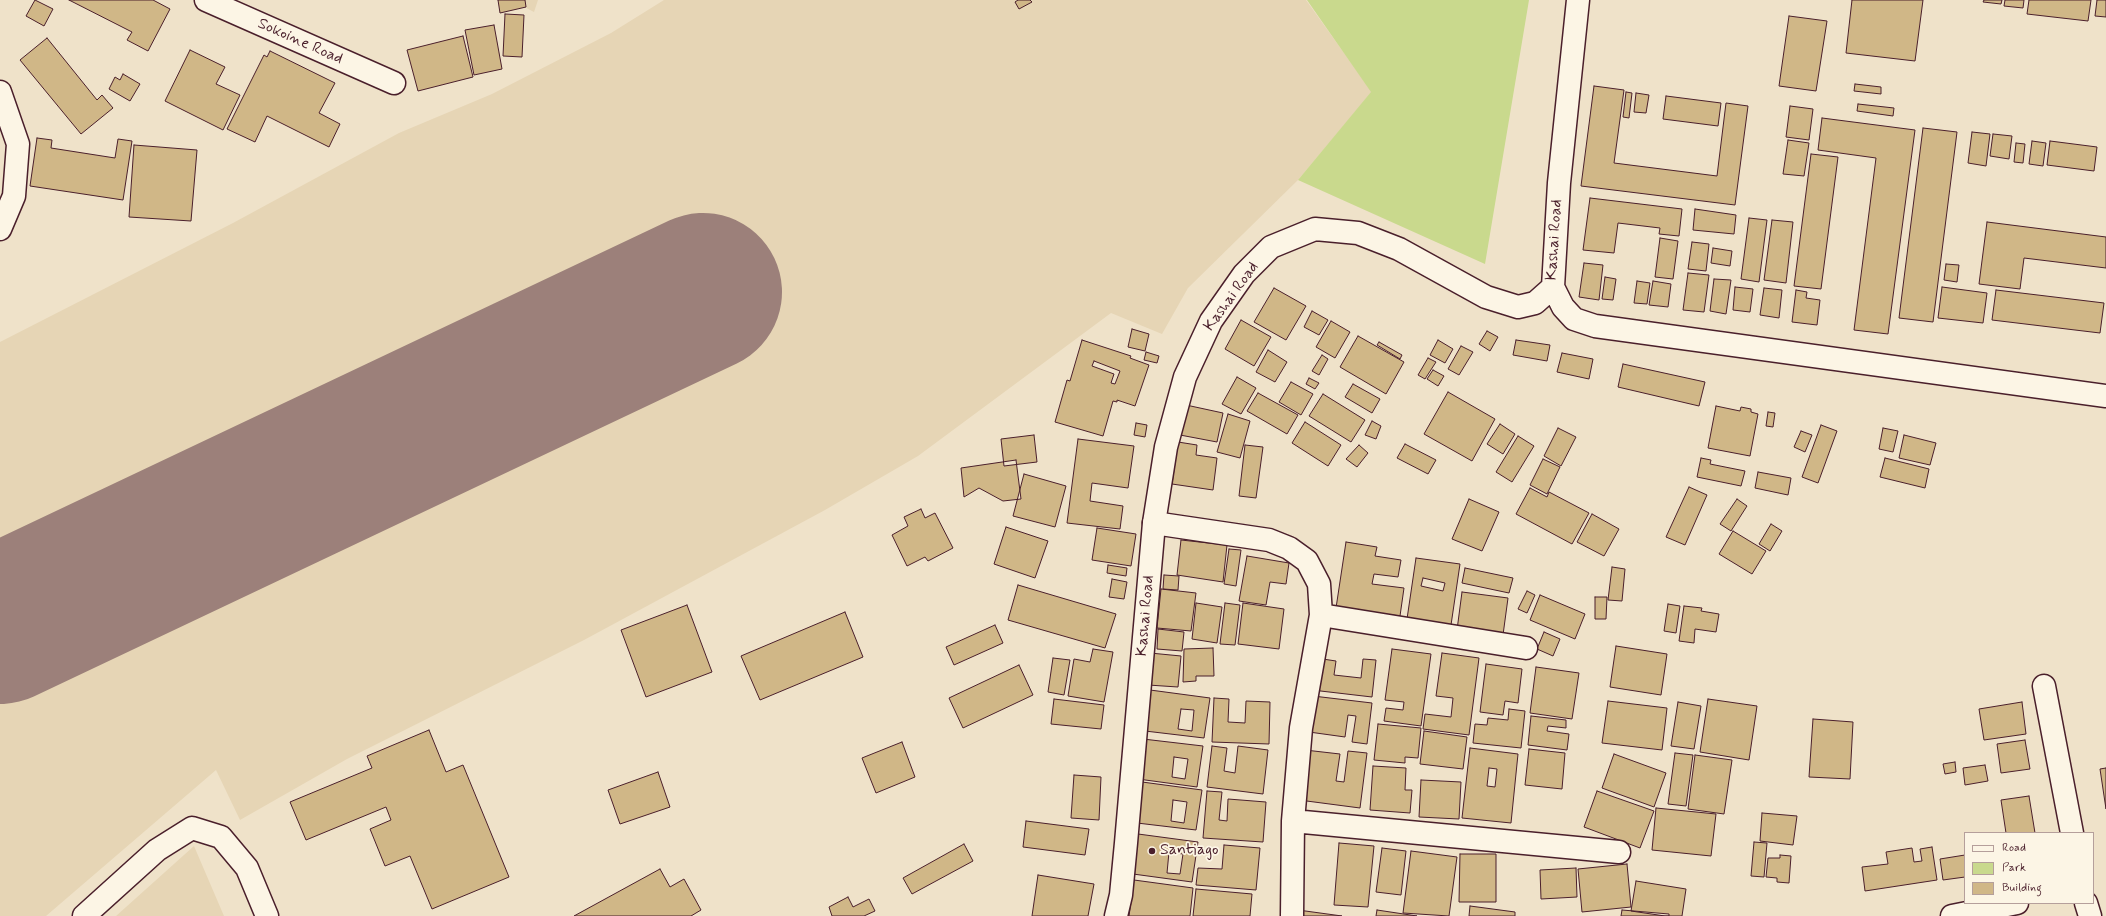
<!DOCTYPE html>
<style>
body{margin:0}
#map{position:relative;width:2106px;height:916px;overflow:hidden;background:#efe2c9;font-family:Mynerve,sans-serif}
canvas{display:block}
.legend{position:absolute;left:1964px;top:832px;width:130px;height:72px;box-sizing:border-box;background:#fcf5e5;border:1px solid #b59f9b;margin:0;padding:5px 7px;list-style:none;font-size:12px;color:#4a1f2b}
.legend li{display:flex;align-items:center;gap:8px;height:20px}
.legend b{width:20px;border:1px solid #b59f9b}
</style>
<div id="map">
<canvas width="2106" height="916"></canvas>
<ul class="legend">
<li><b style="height:5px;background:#fcf5e5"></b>Road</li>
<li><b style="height:11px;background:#c9d98d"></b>Park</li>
<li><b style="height:11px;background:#d0b787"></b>Building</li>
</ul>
</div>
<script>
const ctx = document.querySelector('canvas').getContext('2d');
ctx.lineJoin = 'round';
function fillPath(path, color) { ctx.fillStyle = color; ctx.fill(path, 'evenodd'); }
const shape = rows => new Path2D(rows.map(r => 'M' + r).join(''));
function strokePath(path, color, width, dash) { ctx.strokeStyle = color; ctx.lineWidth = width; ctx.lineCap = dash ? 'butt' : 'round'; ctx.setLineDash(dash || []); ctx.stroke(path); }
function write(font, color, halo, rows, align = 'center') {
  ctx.font = font + ' Mynerve,sans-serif'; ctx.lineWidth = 3.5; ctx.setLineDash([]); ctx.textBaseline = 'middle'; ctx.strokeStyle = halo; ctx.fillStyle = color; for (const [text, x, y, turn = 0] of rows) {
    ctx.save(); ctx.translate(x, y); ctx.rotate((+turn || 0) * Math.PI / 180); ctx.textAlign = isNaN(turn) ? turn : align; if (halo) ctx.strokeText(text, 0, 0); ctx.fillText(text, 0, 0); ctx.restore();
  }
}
const built = shape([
 [511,0,538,0,534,12],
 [664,0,1306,0,1372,92,1298,180,1188,288,1162,334,1111,313,918,456,825,510,584,640,347,759,240,820,216,770,46,916,0,916,0,342,233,223,399,133,492,94,611,33],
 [194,846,224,916,116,916]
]);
const green = shape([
 [1307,0,1529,0,1485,264,1298,180,1371,92]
]);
const runway = shape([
 [0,625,703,292]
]);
const building = shape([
 [35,0,53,9,44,26,26,16,35,0],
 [69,0,153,0,170,9,148,51,127,40,132,32,69,0],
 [498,0,525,0,526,7,500,13,498,0],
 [1018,0,1030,0,1032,2,1019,9,1015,2,1018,0],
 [1852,0,1923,0,1915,61,1846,53,1852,0],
 [1984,0,2002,0,2001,4,1983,2,1984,0],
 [2005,0,2024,0,2023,8,2004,6,2005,0],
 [2029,0,2091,0,2088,21,2027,14,2029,0],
 [2097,0,2106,0,2106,17,2095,16,2097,0],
 [505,14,524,15,522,57,503,56,505,14],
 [1789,16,1827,21,1816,91,1779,86,1789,16],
 [494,25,502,69,474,75,465,30,494,25],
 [463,36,473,77,418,91,407,50,463,36],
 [47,38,97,100,102,95,113,108,81,134,20,60,47,38],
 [190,50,225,67,216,84,240,95,223,130,165,101,190,50],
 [270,51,335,83,319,113,340,124,329,147,267,116,255,142,227,129,264,55,267,57,270,51],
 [123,74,140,84,130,101,109,89,115,77,120,80,123,74],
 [1855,84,1881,87,1881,94,1854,91,1855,84],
 [1594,86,1624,90,1614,163,1717,176,1726,103,1748,106,1735,205,1581,186,1594,86],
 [1626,92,1632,93,1629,118,1623,117,1626,92],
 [1636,93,1649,95,1646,113,1634,112,1636,93],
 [1666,96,1721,103,1718,126,1663,119,1666,96],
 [1858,104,1894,108,1893,116,1857,111,1858,104],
 [1790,106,1813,109,1809,140,1786,137,1790,106],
 [1822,118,1915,130,1888,334,1854,330,1876,158,1818,150,1822,118],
 [1923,128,1957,132,1933,322,1899,318,1923,128],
 [1972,132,1990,134,1986,166,1968,163,1972,132],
 [1993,134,2012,136,2009,159,1990,156,1993,134],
 [37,138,52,140,51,148,115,158,118,139,132,141,123,200,30,186,37,138],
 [1788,140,1809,143,1804,176,1783,174,1788,140],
 [2032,141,2046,143,2043,166,2029,164,2032,141],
 [2050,141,2097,147,2094,171,2047,165,2050,141],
 [2016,143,2025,144,2023,163,2014,162,2016,143],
 [134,145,197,150,191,221,129,217,134,145],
 [1811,154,1838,157,1821,289,1794,286,1811,154],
 [1590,198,1682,209,1679,236,1659,234,1660,228,1618,223,1614,253,1583,250,1590,198],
 [1695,209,1736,215,1734,234,1693,230,1695,209],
 [1749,218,1767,220,1759,282,1741,279,1749,218],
 [1772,220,1793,222,1786,283,1764,280,1772,220],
 [1987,222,2106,237,2106,268,2024,258,2020,289,1979,284,1987,222],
 [1660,238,1678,241,1673,279,1655,277,1660,238],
 [1692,242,1709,244,1706,271,1688,269,1692,242],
 [1713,248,1732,251,1730,266,1711,263,1713,248],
 [1584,263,1603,265,1599,300,1579,297,1584,263],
 [1946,264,1959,265,1957,282,1944,280,1946,264],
 [1688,273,1709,275,1704,312,1683,310,1688,273],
 [1605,277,1616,279,1613,300,1602,299,1605,277],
 [1714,279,1731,280,1726,314,1710,311,1714,279],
 [1637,281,1650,283,1647,304,1634,303,1637,281],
 [1653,281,1671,284,1668,307,1649,305,1653,281],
 [1735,287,1753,289,1750,312,1733,310,1735,287],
 [1942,287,1987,293,1983,323,1938,318,1942,287],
 [1274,288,1306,306,1286,340,1254,322,1274,288],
 [1764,288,1782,290,1779,318,1760,315,1764,288],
 [1796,290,1807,292,1806,298,1820,300,1817,325,1792,322,1796,290],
 [1996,290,2104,303,2100,333,1992,320,1996,290],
 [1312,311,1328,320,1319,335,1304,327,1312,311],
 [1241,320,1271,337,1254,366,1225,349,1241,320],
 [1331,321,1350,332,1335,358,1316,347,1331,321],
 [1132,329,1149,334,1145,351,1128,347,1132,329],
 [1487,331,1498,337,1490,351,1479,344,1487,331],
 [1358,336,1404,362,1386,394,1340,367,1358,336],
 [1082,340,1131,356,1130,358,1149,365,1135,406,1117,400,1117,402,1113,401,1103,436,1055,422,1067,380,1070,381,1082,340],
 [1094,361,1120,371,1115,384,1111,383,1114,374,1092,366,1094,361],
 [1438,340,1453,349,1445,363,1430,355,1438,340],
 [1516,340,1550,345,1547,361,1513,355,1516,340],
 [1379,342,1402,355,1400,359,1377,345,1379,342],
 [1461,346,1473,352,1459,375,1448,369,1461,346],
 [1268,350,1287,362,1275,382,1256,372,1268,350],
 [1146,352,1159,356,1157,363,1144,360,1146,352],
 [1562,353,1593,359,1589,379,1557,372,1562,353],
 [1322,355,1328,359,1319,375,1312,371,1322,355],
 [1428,358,1436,362,1425,379,1418,375,1428,358],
 [1623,364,1705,382,1699,406,1618,387,1623,364],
 [1433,370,1444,376,1438,386,1427,379,1433,370],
 [1237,377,1256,388,1241,414,1222,404,1237,377],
 [1309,378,1319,383,1315,389,1306,384,1309,378],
 [1291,382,1313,394,1301,415,1279,402,1291,382],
 [1353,384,1380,399,1372,413,1345,397,1353,384],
 [1448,392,1495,419,1472,461,1424,434,1448,392],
 [1258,393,1298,415,1287,434,1247,411,1258,393],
 [1323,394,1365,420,1351,442,1309,416,1323,394],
 [1186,405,1223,413,1217,442,1180,435,1186,405],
 [1716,406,1740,411,1741,407,1751,409,1751,412,1758,414,1750,456,1708,448,1716,406],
 [1768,412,1775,413,1773,427,1766,426,1768,412],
 [1228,414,1250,421,1240,458,1217,452,1228,414],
 [1372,421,1381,426,1376,439,1365,435,1372,421],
 [1305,422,1341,445,1328,466,1292,443,1305,422],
 [1136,423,1147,425,1145,437,1134,435,1136,423],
 [1500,424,1515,434,1503,454,1487,444,1500,424],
 [1821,425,1837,431,1818,483,1802,477,1821,425],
 [1558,428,1576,437,1561,466,1544,456,1558,428],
 [1883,428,1898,431,1893,452,1879,449,1883,428],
 [1801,431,1812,435,1805,452,1794,447,1801,431],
 [1034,435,1037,462,1004,466,1001,439,1034,435],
 [1904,435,1936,443,1930,465,1899,458,1904,435],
 [1518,436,1534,446,1512,482,1496,472,1518,436],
 [1078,439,1134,446,1128,488,1092,483,1090,501,1123,506,1120,529,1067,523,1078,439],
 [1178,442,1197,445,1196,455,1217,458,1213,490,1172,484,1178,442],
 [1405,444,1436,460,1428,474,1397,458,1405,444],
 [1245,445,1263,447,1256,498,1239,496,1245,445],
 [1359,445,1368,453,1357,467,1346,459,1359,445],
 [1701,458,1711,460,1710,464,1745,471,1741,486,1697,477,1701,458],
 [1885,458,1929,469,1925,488,1880,477,1885,458],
 [1543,459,1560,467,1547,494,1530,485,1543,459],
 [1016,460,1021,499,1003,501,979,488,964,497,961,468,1016,460],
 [1758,472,1791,478,1788,495,1755,488,1758,472],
 [1024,474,1066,486,1055,527,1013,516,1024,474],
 [1689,487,1707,495,1685,545,1666,537,1689,487],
 [1530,488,1547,497,1549,492,1589,513,1572,544,1516,514,1530,488],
 [1469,499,1499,512,1482,551,1452,539,1469,499],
 [1737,499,1747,506,1731,531,1720,524,1737,499],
 [921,509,925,518,935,513,953,548,928,561,925,557,907,566,892,535,908,526,904,517,921,509],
 [1592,514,1619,529,1604,556,1577,542,1592,514],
 [1771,524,1782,531,1770,551,1759,544,1771,524],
 [1006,527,1048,541,1035,578,994,564,1006,527],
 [1097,528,1136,534,1131,566,1092,560,1097,528],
 [1733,531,1766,551,1752,574,1719,554,1733,531],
 [1181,540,1227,545,1223,582,1177,575,1181,540],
 [1346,542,1377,547,1375,556,1401,560,1398,577,1374,574,1372,584,1404,588,1400,616,1336,608,1346,542],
 [1229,549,1241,550,1236,586,1224,584,1229,549],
 [1247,556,1289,563,1286,584,1270,582,1266,605,1239,601,1247,556],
 [1416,558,1460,564,1451,625,1407,619,1416,558],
 [1423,578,1445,583,1443,591,1421,586,1423,578],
 [1108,565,1127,568,1126,576,1107,573,1108,565],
 [1612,567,1625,569,1622,601,1608,600,1612,567],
 [1465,568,1513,578,1509,593,1462,583,1465,568],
 [1164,575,1179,576,1178,590,1163,589,1164,575],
 [1112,579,1127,582,1124,599,1109,597,1112,579],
 [1018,585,1116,614,1105,648,1008,620,1018,585],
 [1161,589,1196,593,1191,631,1157,628,1161,589],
 [1527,591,1535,595,1527,613,1518,609,1527,591],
 [1462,592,1508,598,1503,635,1457,630,1462,592],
 [1540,595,1585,614,1575,639,1530,620,1540,595],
 [1595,597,1607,597,1606,619,1595,619,1595,597],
 [1196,603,1222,607,1217,643,1192,639,1196,603],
 [1225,603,1240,605,1235,645,1220,644,1225,603],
 [1243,603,1284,609,1279,649,1238,644,1243,603],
 [1668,604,1680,606,1676,633,1664,631,1668,604],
 [687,605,712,672,646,697,621,630,687,605],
 [1684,606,1702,608,1701,611,1719,614,1716,632,1695,629,1694,643,1679,641,1684,606],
 [845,612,863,657,760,700,741,656,845,612],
 [995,625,1003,643,954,665,946,647,995,625],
 [1158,629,1184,632,1182,651,1157,649,1158,629],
 [1544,632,1560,639,1553,656,1537,649,1544,632],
 [1616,646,1667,654,1661,695,1610,687,1616,646],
 [1213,648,1214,676,1196,676,1196,681,1183,682,1184,649,1213,648],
 [1093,649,1113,652,1104,702,1068,696,1074,659,1090,662,1093,649],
 [1392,649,1431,654,1421,726,1384,721,1386,708,1403,710,1404,702,1385,700,1392,649],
 [1150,653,1181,656,1178,687,1148,685,1150,653],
 [1442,653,1479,658,1469,735,1423,729,1425,714,1451,717,1453,698,1436,696,1442,653],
 [1053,658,1070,660,1064,695,1048,692,1053,658],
 [1316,658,1336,661,1334,675,1361,678,1363,659,1376,660,1372,697,1312,690,1316,658],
 [1486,664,1522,669,1518,703,1505,701,1503,715,1480,712,1486,664],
 [1019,665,1033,695,963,728,949,698,1019,665],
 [1536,667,1579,673,1572,719,1530,713,1536,667],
 [1150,690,1210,698,1204,738,1145,731,1150,690],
 [1181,709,1194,710,1192,731,1178,729,1181,709],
 [1313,696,1372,703,1367,744,1352,742,1356,716,1348,715,1345,737,1309,732,1313,696],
 [1214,698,1229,699,1228,722,1245,723,1246,701,1270,702,1269,744,1212,742,1214,698],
 [1054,699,1104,705,1101,729,1051,724,1054,699],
 [1708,699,1757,706,1749,760,1700,752,1708,699],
 [1608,701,1667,708,1662,750,1602,743,1608,701],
 [1678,702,1701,706,1694,749,1671,746,1678,702],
 [2022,702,2026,734,1984,740,1979,709,2022,702],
 [1509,709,1525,711,1521,748,1473,743,1475,724,1487,725,1488,718,1508,720,1509,709],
 [1531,716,1566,720,1566,728,1548,726,1547,731,1569,734,1567,750,1528,745,1531,716],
 [1813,719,1853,722,1850,779,1809,777,1813,719],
 [1378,724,1421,728,1418,758,1405,757,1405,763,1374,760,1378,724],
 [429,730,446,772,463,765,509,877,432,909,410,856,385,866,370,829,391,820,386,807,306,840,290,802,372,768,367,756,429,730],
 [1424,731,1467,737,1463,769,1420,764,1424,731],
 [1143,739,1203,746,1197,787,1138,779,1143,739],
 [1174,757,1188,759,1185,779,1172,777,1174,757],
 [2025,740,2030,769,2001,773,1997,744,2025,740],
 [902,742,915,777,876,793,862,758,902,742],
 [1212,746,1227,748,1224,771,1235,773,1238,746,1268,750,1263,794,1207,787,1212,746],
 [1470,748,1518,754,1511,823,1462,818,1470,748],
 [1489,768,1497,769,1495,787,1487,786,1489,768],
 [1529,749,1565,753,1562,789,1525,785,1529,749],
 [1305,750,1340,754,1336,781,1344,782,1348,751,1367,753,1360,808,1299,800,1305,750],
 [1675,753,1693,755,1686,806,1668,804,1675,753],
 [1614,754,1666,773,1654,807,1602,788,1614,754],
 [1695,755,1732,760,1724,814,1688,809,1695,755],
 [1955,762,1956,772,1945,774,1943,764,1955,762],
 [1985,765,1988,781,1965,785,1963,768,1985,765],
 [1373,766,1406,768,1405,790,1412,790,1410,813,1370,810,1373,766],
 [2106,768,2106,809,2100,769,2106,768],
 [658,772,670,807,620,824,608,790,658,772],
 [1074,775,1101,777,1099,820,1071,818,1074,775],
 [1421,780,1461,782,1459,819,1419,817,1421,780],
 [1142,782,1202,790,1196,830,1137,823,1142,782],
 [1173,800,1187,802,1184,823,1171,821,1173,800],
 [1207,791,1222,792,1219,820,1227,821,1228,799,1266,802,1263,842,1203,838,1207,791],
 [1597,791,1654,811,1640,848,1584,827,1597,791],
 [2029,796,2035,833,2006,833,2001,800,2029,796],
 [1656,808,1716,814,1711,856,1652,850,1656,808],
 [1762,813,1797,816,1793,845,1760,841,1762,813],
 [1026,821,1089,829,1085,855,1023,847,1026,821],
 [1138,834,1198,842,1192,882,1133,874,1138,834],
 [1169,852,1183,854,1180,874,1167,873,1169,852],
 [1754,842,1767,843,1764,877,1751,876,1754,842],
 [1339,843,1374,846,1368,907,1334,905,1339,843],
 [964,844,973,861,912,894,903,878,964,844],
 [1224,845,1260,848,1256,890,1196,885,1198,868,1222,869,1224,845],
 [1932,847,1937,880,1865,891,1862,867,1888,864,1886,852,1912,848,1914,862,1922,861,1920,849,1932,847],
 [1382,848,1406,851,1401,895,1376,892,1382,848],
 [1411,851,1457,857,1449,916,1403,913,1411,851],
 [1460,854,1496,854,1496,902,1459,902,1460,854],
 [1780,855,1791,856,1789,883,1777,882,1777,878,1766,877,1768,858,1780,858,1780,855],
 [1965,855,1965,877,1943,880,1940,859,1965,855],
 [1627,864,1631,907,1582,912,1578,869,1627,864],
 [1576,868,1577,897,1541,899,1540,870,1576,868],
 [660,869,670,887,684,879,701,910,691,916,574,916,660,869],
 [1038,875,1094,884,1088,916,1032,916,1038,875],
 [1134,880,1193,888,1190,916,1129,916,1134,880],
 [1636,881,1686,889,1682,916,1665,916,1631,911,1636,881],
 [1196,889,1252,894,1250,916,1193,916,1196,889],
 [848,897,853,907,869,899,875,911,864,916,832,916,829,907,848,897],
 [1470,906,1515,912,1515,916,1469,916,1470,906],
 [1298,910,1342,916,1298,916,1298,910],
 [1377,910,1417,916,1376,916,1377,910],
 [1622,910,1669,914,1669,916,1621,916,1622,910]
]);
const minor = shape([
 [206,0,394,83],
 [0,92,18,144,14,196,0,229],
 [1154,523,1269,540,1289,548,1307,561,1319,584,1321,615,1301,728,1293,821,1292,916],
 [1321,615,1526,648],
 [2044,686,2072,833],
 [1293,821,1619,852],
 [2086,903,2090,916],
 [1952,916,2017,903]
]);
const tertiary = shape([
 [1553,287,1563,307,1574,319,1595,326,2106,396],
 [84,916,157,850,192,828,221,837,247,868,267,916],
 [1116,916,1121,895,1126,843,1154,523,1166,447,1185,377,1211,321,1244,274,1271,247,1315,229,1358,233,1399,249,1486,297,1518,307,1535,303,1553,287,1559,183,1578,0]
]);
const markers = [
 [1152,851,4,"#4a1f2b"]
];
const streetNames = [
 ["Sokoine Road",300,42,24],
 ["Kashai Road",1555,240,-86],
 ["Kashai Road",1232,297,-54],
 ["Kashai Road",1146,616,-85]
];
const poiNames = [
 ["Santiago",1160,851]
];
fillPath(built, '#e6d5b5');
fillPath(green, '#c9d98d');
strokePath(runway, '#9c807a', 158);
fillPath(building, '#d0b787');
strokePath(building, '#4a1f2b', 1);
strokePath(minor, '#4a1f2b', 25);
strokePath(tertiary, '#4a1f2b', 25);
strokePath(minor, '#fcf5e5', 22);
strokePath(tertiary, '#fcf5e5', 22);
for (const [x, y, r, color] of markers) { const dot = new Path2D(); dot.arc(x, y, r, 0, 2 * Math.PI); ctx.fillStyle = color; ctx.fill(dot); strokePath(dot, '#fcf5e5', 1.5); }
write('16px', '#4a1f2b', '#fcf5e5', streetNames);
write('16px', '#4a1f2b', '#fcf5e5', poiNames, 'left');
</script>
